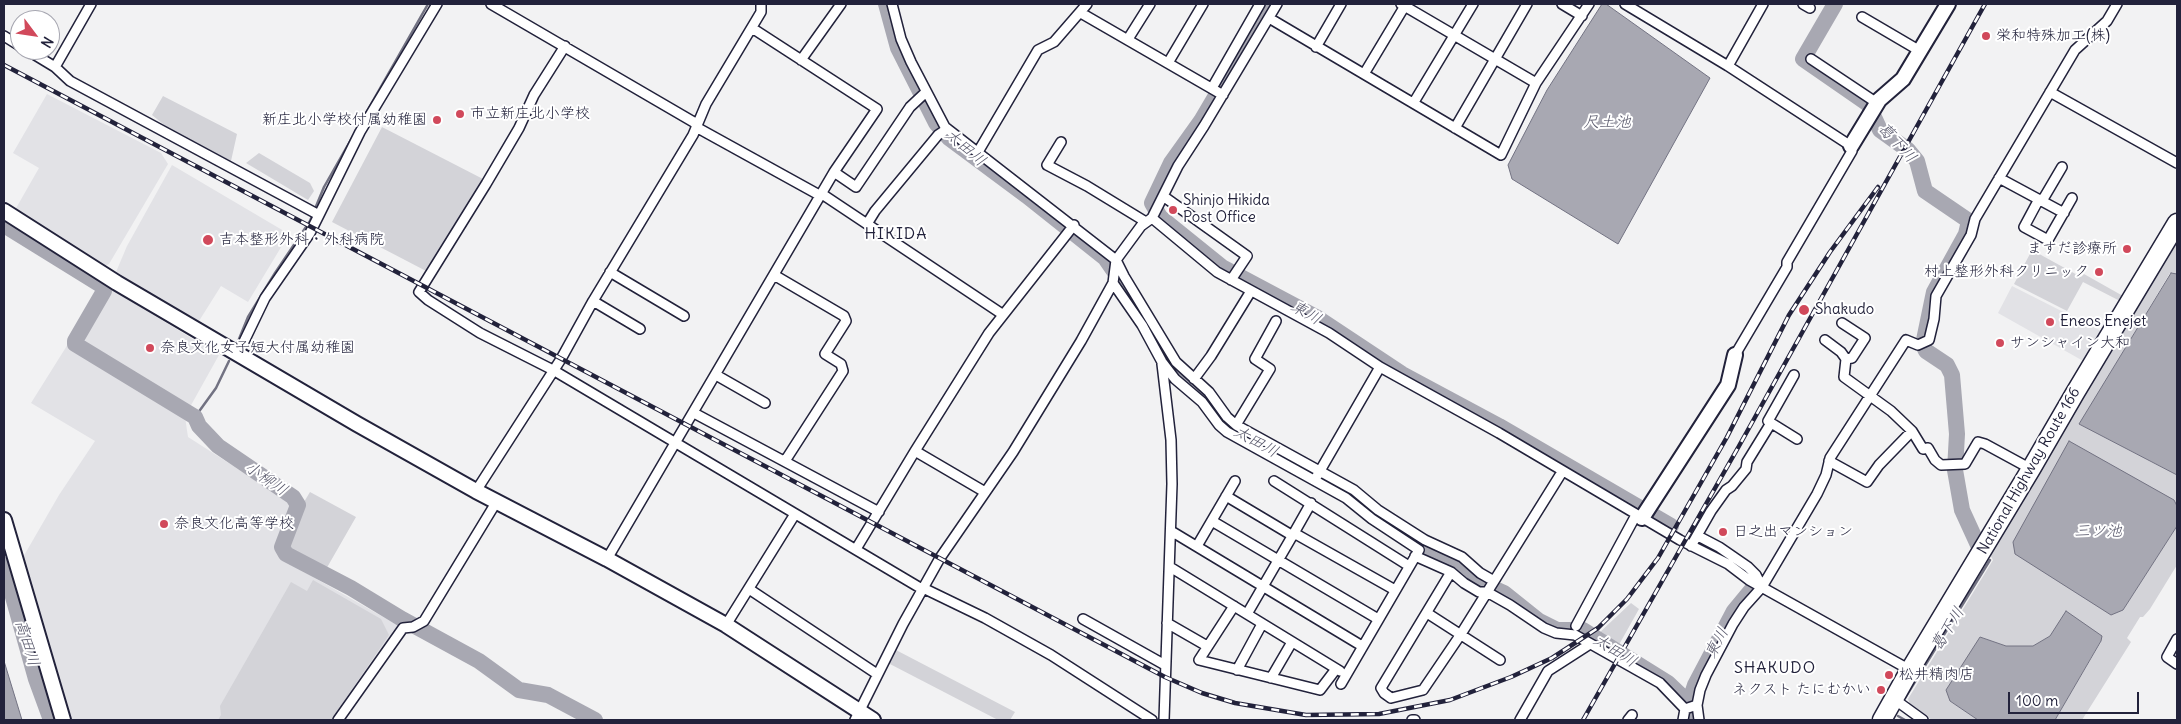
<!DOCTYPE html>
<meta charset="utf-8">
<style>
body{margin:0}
#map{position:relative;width:2181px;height:724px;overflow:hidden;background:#f2f2f3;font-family:Delius,sans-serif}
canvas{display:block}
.frame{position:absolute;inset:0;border:5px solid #22223b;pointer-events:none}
.north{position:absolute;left:10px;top:10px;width:50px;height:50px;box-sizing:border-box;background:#fff;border:1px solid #a7a7b1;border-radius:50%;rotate:121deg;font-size:14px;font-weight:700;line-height:20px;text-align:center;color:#22223b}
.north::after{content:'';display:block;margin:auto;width:18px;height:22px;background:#d1495b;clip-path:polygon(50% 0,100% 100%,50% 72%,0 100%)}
.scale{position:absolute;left:2008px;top:692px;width:131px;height:22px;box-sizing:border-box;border:2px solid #22223b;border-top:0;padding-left:6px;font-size:15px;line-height:18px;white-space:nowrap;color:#22223b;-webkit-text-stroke:4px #fff;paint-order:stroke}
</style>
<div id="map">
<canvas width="2181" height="724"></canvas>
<div class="frame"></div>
<div class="north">N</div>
<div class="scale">100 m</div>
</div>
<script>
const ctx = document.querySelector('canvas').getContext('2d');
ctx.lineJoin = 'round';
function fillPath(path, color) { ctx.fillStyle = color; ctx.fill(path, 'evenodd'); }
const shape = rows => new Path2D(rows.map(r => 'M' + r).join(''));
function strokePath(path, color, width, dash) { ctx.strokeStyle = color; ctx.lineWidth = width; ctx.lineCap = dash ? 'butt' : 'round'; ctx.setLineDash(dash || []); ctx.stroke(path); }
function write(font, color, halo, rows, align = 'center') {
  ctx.font = font + ' Delius,"Klee One",sans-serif'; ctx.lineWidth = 4; ctx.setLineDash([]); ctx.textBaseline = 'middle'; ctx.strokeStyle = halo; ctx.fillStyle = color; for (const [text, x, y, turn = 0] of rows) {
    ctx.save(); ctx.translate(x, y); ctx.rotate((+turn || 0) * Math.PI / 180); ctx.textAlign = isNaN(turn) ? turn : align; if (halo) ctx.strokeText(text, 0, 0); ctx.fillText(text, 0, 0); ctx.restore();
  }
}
const built = shape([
 [47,94,161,153,168,164,109,264,105,266,15,210,39,168,13,153],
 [172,165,289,234,248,302,221,286,199,321,116,272,127,246],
 [2012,286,2103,332,2085,362,1998,313],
 [111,289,219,355,190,407,80,341],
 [68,344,185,417,188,437,296,506,277,543,276,551,280,558,399,626,334,720,70,720,22,559,59,495,95,441,31,403]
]);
const green = shape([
 [163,96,237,134,231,161,168,128,152,115],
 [382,127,483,179,428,272,332,222],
 [259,153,310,183,314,191,308,200,246,163],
 [2177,237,2177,274,2170,273,2080,424,2177,475,2177,506,2174,500,2123,610,2177,526,2177,565,2150,609,2143,617,2140,617,2127,638,2131,642,2082,720,2055,720,2101,642,2050,636,2033,646,2006,646,1980,637,1950,701,1978,720,1932,720,1910,705,1908,699,1993,560,1989,553],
 [2032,250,2081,277,2084,274,2123,296,2120,301,2083,282,2067,311,2014,284],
 [310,492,356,517,325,571,286,550,286,546,301,507],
 [313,580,381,619,389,635,331,720,218,720,221,715,220,706,291,582,307,591],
 [1631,603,1639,609,1616,650,1598,634],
 [894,649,1015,712,1010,720,998,720,888,663]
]);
const water = shape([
 [1602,4,1606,4,1710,78,1618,244,1512,179,1508,165,1547,90,1602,4],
 [2171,273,2177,274,2177,475,2079,424,2171,273],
 [2069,441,2174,500,2177,506,2177,526,2123,610,2111,615,2015,554,2013,542,2069,441],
 [2066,611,2102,636,2101,641,2055,720,1978,720,1950,701,1946,690,1980,637,2006,646,2033,646,2050,636,2066,611],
 [4,661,22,720,4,720,4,661]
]);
const stream = shape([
 [362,120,428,4],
 [237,344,248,317,275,273,310,221,324,187,353,136],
 [195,417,216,388,229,361],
 [1905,698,1990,560],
 [1898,716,1905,720]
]);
const river = shape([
 [886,4,898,48,936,123,949,138,1027,196,1105,258,1125,287,1163,353,1179,374,1213,406,1229,427,1350,494,1374,513,1421,544,1468,568,1484,584,1504,593,1539,621,1557,630,1583,630,1668,683,1689,703,1692,720],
 [1270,4,1201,121,1171,163,1152,203,1160,217,1222,267,1316,317,1402,374,1499,426,1671,526],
 [1835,4,1803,59,1868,104,1880,130,1908,150,1917,161,1925,191,1969,221,1966,234,1934,292,1923,345,1926,351,1947,365,1952,375,1957,434,1955,470,1962,510,1978,545],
 [4,225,104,287,104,291,75,341,75,344,195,417,199,426,218,446,293,497,298,505,282,547,286,554,351,588,402,619,479,661,519,690,548,695,595,720],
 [1698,542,1740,565,1747,572],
 [4,565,36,679,51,720],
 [1689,703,1695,685,1734,611,1753,588]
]);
const street = shape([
 [491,4,697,124],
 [892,4,901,39,911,62,945,127,1116,260,1124,276,1176,362,1209,392,1227,417,1236,425,1354,490,1378,510,1425,540,1462,557,1480,573,1494,581],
 [1401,4,1536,83],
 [1562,4,1582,16],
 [1625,4,1728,66,1851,146,1852,151,1787,262,1787,267,1735,355],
 [1803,4,1810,8],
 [1081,13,1223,95],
 [1862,17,1920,51],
 [1269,18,1501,155,1536,83,1589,4],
 [4,36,20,46],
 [1128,39,1150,4],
 [565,46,534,95,519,128,486,184,419,292,428,300,480,333,553,370,922,589],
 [1316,47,1341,4],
 [27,50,55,67,70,81,319,215,360,132,437,4],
 [1811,59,1877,103],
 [801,60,841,4],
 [1168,63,1203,4],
 [1728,66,1763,4],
 [55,67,91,4],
 [1364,74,1406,4],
 [1212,88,1260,4],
 [2050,92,2177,163],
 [1414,102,1473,4],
 [696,127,821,196],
 [1455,128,1527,4],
 [1061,142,1047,165,1087,186,1146,222],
 [978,152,1038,50,1054,42,1087,4],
 [834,172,856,187,910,107,926,92],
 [1999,178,2064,213],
 [822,194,1002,314],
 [1163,196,1247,256,1231,280],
 [2039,199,2024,227,2048,240,2072,198],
 [2042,201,2062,167],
 [1152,218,1217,272,1329,333,1380,367,1499,433,1680,540,1728,564,1749,580,1910,670],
 [867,224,875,211,938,135,947,129],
 [610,272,684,316],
 [774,275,844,316,846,321,825,354,841,364,843,371,785,461],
 [1113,283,1142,325,1162,362,1175,379,1202,402,1219,425,1227,432,1346,498,1372,519,1419,550,1341,684],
 [593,301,640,329],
 [1842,323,1865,338,1852,358,1846,359],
 [1825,340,1841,352,1846,359,1844,377,1891,411,1912,431,1923,449,1928,448,1935,460,1941,465,1965,464,1978,442,1985,444,2031,469],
 [238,354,265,298,310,233,319,215],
 [1162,364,1171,440,1172,484,1164,720],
 [716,375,765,403],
 [1794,375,1768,421,1797,439],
 [1194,379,1211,356,1251,291],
 [694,413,879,512],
 [1236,425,1270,369,1255,359,1276,321],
 [915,451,985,492],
 [1829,461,1867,482,1879,465,1912,431],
 [1317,476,1380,367],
 [1274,481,1409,566],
 [476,491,561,359,593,301,693,135,706,104,761,12,761,4],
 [1226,496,1293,536],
 [1212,521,1378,619],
 [1171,531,1362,646],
 [1294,533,1311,503],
 [1698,536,1719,547,1748,567,1756,575,1762,587],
 [1197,546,1235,481],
 [1691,546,1711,511,1726,490,1732,486,1746,469,1747,462,1771,423],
 [856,549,915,451,989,333,1074,225],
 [1415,556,1451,572,1464,583,1479,592,1487,592,1510,605,1544,628,1556,633,1575,635,1660,683,1685,709],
 [607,559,834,172,877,109,752,28],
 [1170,567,1340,671],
 [1451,572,1381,688,1384,693,1391,698,1423,690,1461,634,1562,472],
 [923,588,985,618,1051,655,1152,720],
 [749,589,877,674],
 [1234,606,1199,660,1320,690,1336,669],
 [1427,613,1500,660],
 [1247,614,1294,533,1395,590],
 [1083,619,1165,665],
 [1167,623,1207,646],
 [726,625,795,514],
 [1576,626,1636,515],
 [2177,639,2167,657,2177,664],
 [1237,670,1262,624],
 [1271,678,1292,642],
 [1894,699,1923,720],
 [1697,705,1699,720],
 [1685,709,1697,705,1700,690,1706,675,1733,624,1744,607,1762,587,1817,494,1826,475,1830,458,1906,340,1918,345,1929,340,1934,319,1936,296,1971,235,1975,219,2075,50,2107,21,2117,4],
 [338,720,403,628,413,627,424,621,497,501],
 [855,720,903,624,940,558,1013,452,1081,341,1113,283,1116,260,1141,226,1152,218,1178,166,1204,126,1277,4],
 [1412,720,1415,720],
 [1520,720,1548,671,1590,644],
 [1628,720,1632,715],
 [1683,720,1685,709]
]);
const secondary = shape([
 [1851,146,1879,100,1903,79,1948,4],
 [4,211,117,283,357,424,476,491,607,559,726,625,873,720],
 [1642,518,1728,385,1735,355],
 [4,520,63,720]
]);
const highway = shape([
 [1882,720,1910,670,2031,469,2075,393,2177,223]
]);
const rail = shape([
 [4,65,1165,677,1202,693,1235,703,1306,715,1379,714,1450,700,1511,677,1552,658,1598,628,1627,599,1658,558,1727,437,1789,315,1830,252,1878,187],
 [1583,720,1739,446,1985,4]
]);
const markers = [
 [1986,36,5,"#d1495b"],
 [460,114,5,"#d1495b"],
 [437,120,5,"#d1495b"],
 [1173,210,5,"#d1495b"],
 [208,240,6,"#d1495b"],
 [2127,249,5,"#d1495b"],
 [2099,272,5,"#d1495b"],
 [1804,310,6,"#d1495b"],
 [2050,322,5,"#d1495b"],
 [2000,343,5,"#d1495b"],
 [150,348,5,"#d1495b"],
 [164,524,5,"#d1495b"],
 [1723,532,5,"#d1495b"],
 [1889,675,5,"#d1495b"],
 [1881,690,5,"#d1495b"]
];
const poiNames = [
 ["栄和特殊加工(株)",1996,36],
 ["市立新庄北小学校",470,114],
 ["新庄北小学校付属幼稚園",427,120,"right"],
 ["Shinjo Hikida",1183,201],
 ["Post Office",1183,218],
 ["吉本整形外科・外科病院",219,240],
 ["ますだ診療所",2117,249,"right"],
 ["村上整形外科クリニック",2089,272,"right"],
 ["Shakudo",1815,310],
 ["Eneos Enejet",2060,322],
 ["サンシャイン大和",2010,343],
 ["奈良文化女子短大付属幼稚園",160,348],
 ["奈良文化高等学校",174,524],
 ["日之出マンション",1733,532],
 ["松井精肉店",1899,675],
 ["ネクスト たにむかい",1871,690,"right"]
];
const streetNames = [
 ["National Highway Route 166",2029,471,-60]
];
const waterNames = [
 ["尺土池",1607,122],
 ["葛下川",1897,143,47],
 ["太田川",965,148,40],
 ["東川",1306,313,30],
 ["太田川",1256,442,29],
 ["小柳川",266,479,34],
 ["三ツ池",2098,531],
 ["葛下川",1948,629,-58],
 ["高田川",27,643,73],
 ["東川",1717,643,-62],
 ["太田川",1615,651,32]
];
const neighbourhoodNames = [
 ["HIKIDA",896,234],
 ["SHAKUDO",1775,668]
];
fillPath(built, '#e2e2e6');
fillPath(green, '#d3d3d8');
fillPath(water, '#a8a8b2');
strokePath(water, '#727282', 1);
strokePath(stream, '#727282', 2.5);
strokePath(river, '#a8a8b2', 16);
strokePath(street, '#22223b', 12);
strokePath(secondary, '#22223b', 18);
strokePath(highway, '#22223b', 21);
strokePath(street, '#fff', 9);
strokePath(secondary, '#fff', 14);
strokePath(highway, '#fff', 18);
strokePath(rail, '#22223b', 4.5);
strokePath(rail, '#fff', 2.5, [8]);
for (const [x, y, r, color] of markers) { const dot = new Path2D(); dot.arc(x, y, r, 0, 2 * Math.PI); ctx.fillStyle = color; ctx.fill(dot); strokePath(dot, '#fff', 2); }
write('15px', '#22223b', '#fff', poiNames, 'left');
write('15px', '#22223b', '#fff', streetNames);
write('italic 16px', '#58586b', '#fff', waterNames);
ctx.letterSpacing = '1px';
write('16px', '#22223b', '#fff', neighbourhoodNames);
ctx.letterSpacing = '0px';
</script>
